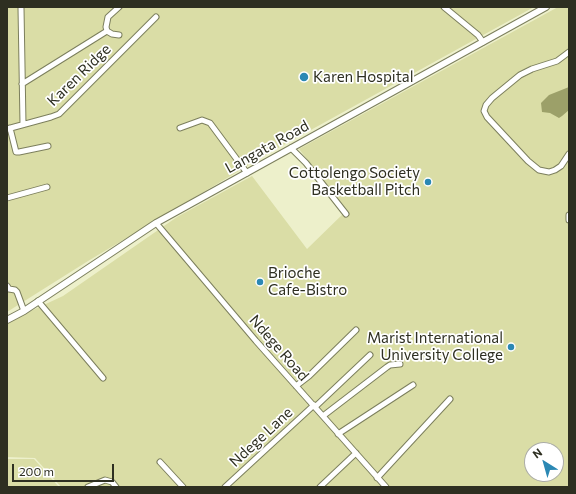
<!DOCTYPE html>
<style>
body{margin:0}
#map{position:relative;width:576px;height:494px;overflow:hidden;background:#edf0cb;font-family:Commissioner,sans-serif}
canvas{display:block}
.frame{position:absolute;inset:0;border:8px solid #2e2f21;pointer-events:none}
.north{position:absolute;left:524px;top:442px;width:40px;height:40px;box-sizing:border-box;background:#fff;border:1px solid #abaca6;border-radius:50%;rotate:323deg;font-size:11px;font-weight:700;line-height:16px;text-align:center;color:#2e2f21}
.north::after{content:'';display:block;margin:auto;width:14px;height:18px;background:#2b88b4;clip-path:polygon(50% 0,100% 100%,50% 72%,0 100%)}
.scale{position:absolute;left:12px;top:464px;width:102px;height:18px;box-sizing:border-box;border:2px solid #2e2f21;border-top:0;padding-left:5px;font-size:12px;line-height:14px;white-space:nowrap;color:#2e2f21;-webkit-text-stroke:3px #fff;paint-order:stroke}
</style>
<div id="map">
<canvas width="576" height="494"></canvas>
<div class="frame"></div>
<div class="north">N</div>
<div class="scale">200 m</div>
</div>
<script>
const ctx = document.querySelector('canvas').getContext('2d');
ctx.lineJoin = 'round';
function fillPath(path, color) { ctx.fillStyle = color; ctx.fill(path, 'evenodd'); }
const shape = rows => new Path2D(rows.map(r => 'M' + r).join(''));
function strokePath(path, color, width, dash) { ctx.strokeStyle = color; ctx.lineWidth = width; ctx.lineCap = dash ? 'butt' : 'round'; ctx.setLineDash(dash || []); ctx.stroke(path); }
function write(font, color, halo, rows, align = 'center') {
  ctx.font = font + ' Commissioner,sans-serif'; ctx.lineWidth = 3.5; ctx.setLineDash([]); ctx.textBaseline = 'middle'; ctx.strokeStyle = halo; ctx.fillStyle = color; for (const [text, x, y, turn = 0] of rows) {
    ctx.save(); ctx.translate(x, y); ctx.rotate((+turn || 0) * Math.PI / 180); ctx.textAlign = isNaN(turn) ? turn : align; if (halo) ctx.strokeText(text, 0, 0); ctx.fillText(text, 0, 0); ctx.restore();
  }
}
const green = shape([
 [7,7,534,7,269,153,88,261,7,312],
 [558,7,569,7,569,487,61,487,35,458,7,457,7,322,63,296,177,217,252,176,307,249,347,210,299,149],
 [532,450,556,450,556,474,532,474],
 [7,459,34,459,59,487,7,487]
]);
const water = shape([
 [569,87,569,110,562,116,559,118,550,113,542,112,541,103,549,95]
]);
const minor = shape([
 [444,7,478,35,483,42],
 [21,8,23,124],
 [107,31,106,27,108,17,119,7],
 [569,52,557,61,532,69,520,75,492,98,486,105,484,111,487,117,528,161,539,170,549,172,555,170,561,166,569,154],
 [22,84,107,31,112,34,119,35],
 [10,128,16,152,19,152,48,146],
 [180,128,202,120,210,123,247,173],
 [7,129,51,117,59,114,156,17],
 [291,148,306,163,346,214],
 [7,198,47,187],
 [569,215,569,220],
 [156,223,256,341,386,487],
 [7,286,9,289,15,290,17,292,24,311],
 [38,301,103,378],
 [296,386,309,376,356,330],
 [315,407,370,355],
 [323,416,387,367,390,365,400,364],
 [338,434,413,385],
 [160,462,183,487],
 [377,478,450,399],
 [88,487,105,480,112,482,116,487],
 [225,487,314,405],
 [320,487,356,453]
]);
const major = shape([
 [7,320,24,311,156,223,546,7]
]);
const markers = [
 [304,77,5,"#2b88b4"],
 [428,182,4,"#2b88b4"],
 [260,282,4,"#2b88b4"],
 [511,347,4,"#2b88b4"]
];
const streetNames = [
 ["Karen Ridge",79,75,-44],
 ["Langata Road",267,147,-29],
 ["Ndege Road",279,348,49],
 ["Ndege Lane",261,437,-43]
];
const poiNames = [
 ["Karen Hospital",313,77],
 ["Cottolengo Society",420,173,"right"],
 ["Basketball Pitch",420,190,"right"],
 ["Brioche",268,273],
 ["Cafe-Bistro",268,290],
 ["Marist International",503,338,"right"],
 ["University College",503,355,"right"]
];
fillPath(green, '#dadda6');
fillPath(water, '#9ca069');
strokePath(minor, '#7c7f5d', 7);
strokePath(major, '#7c7f5d', 8);
strokePath(minor, '#fff', 5);
strokePath(major, '#fff', 6);
for (const [x, y, r, color] of markers) { const dot = new Path2D(); dot.arc(x, y, r, 0, 2 * Math.PI); ctx.fillStyle = color; ctx.fill(dot); strokePath(dot, '#fff', 1.5); }
write('15px', '#2e2f21', '#fff', streetNames);
write('15px', '#2e2f21', '#fff', poiNames, 'left');
</script>
